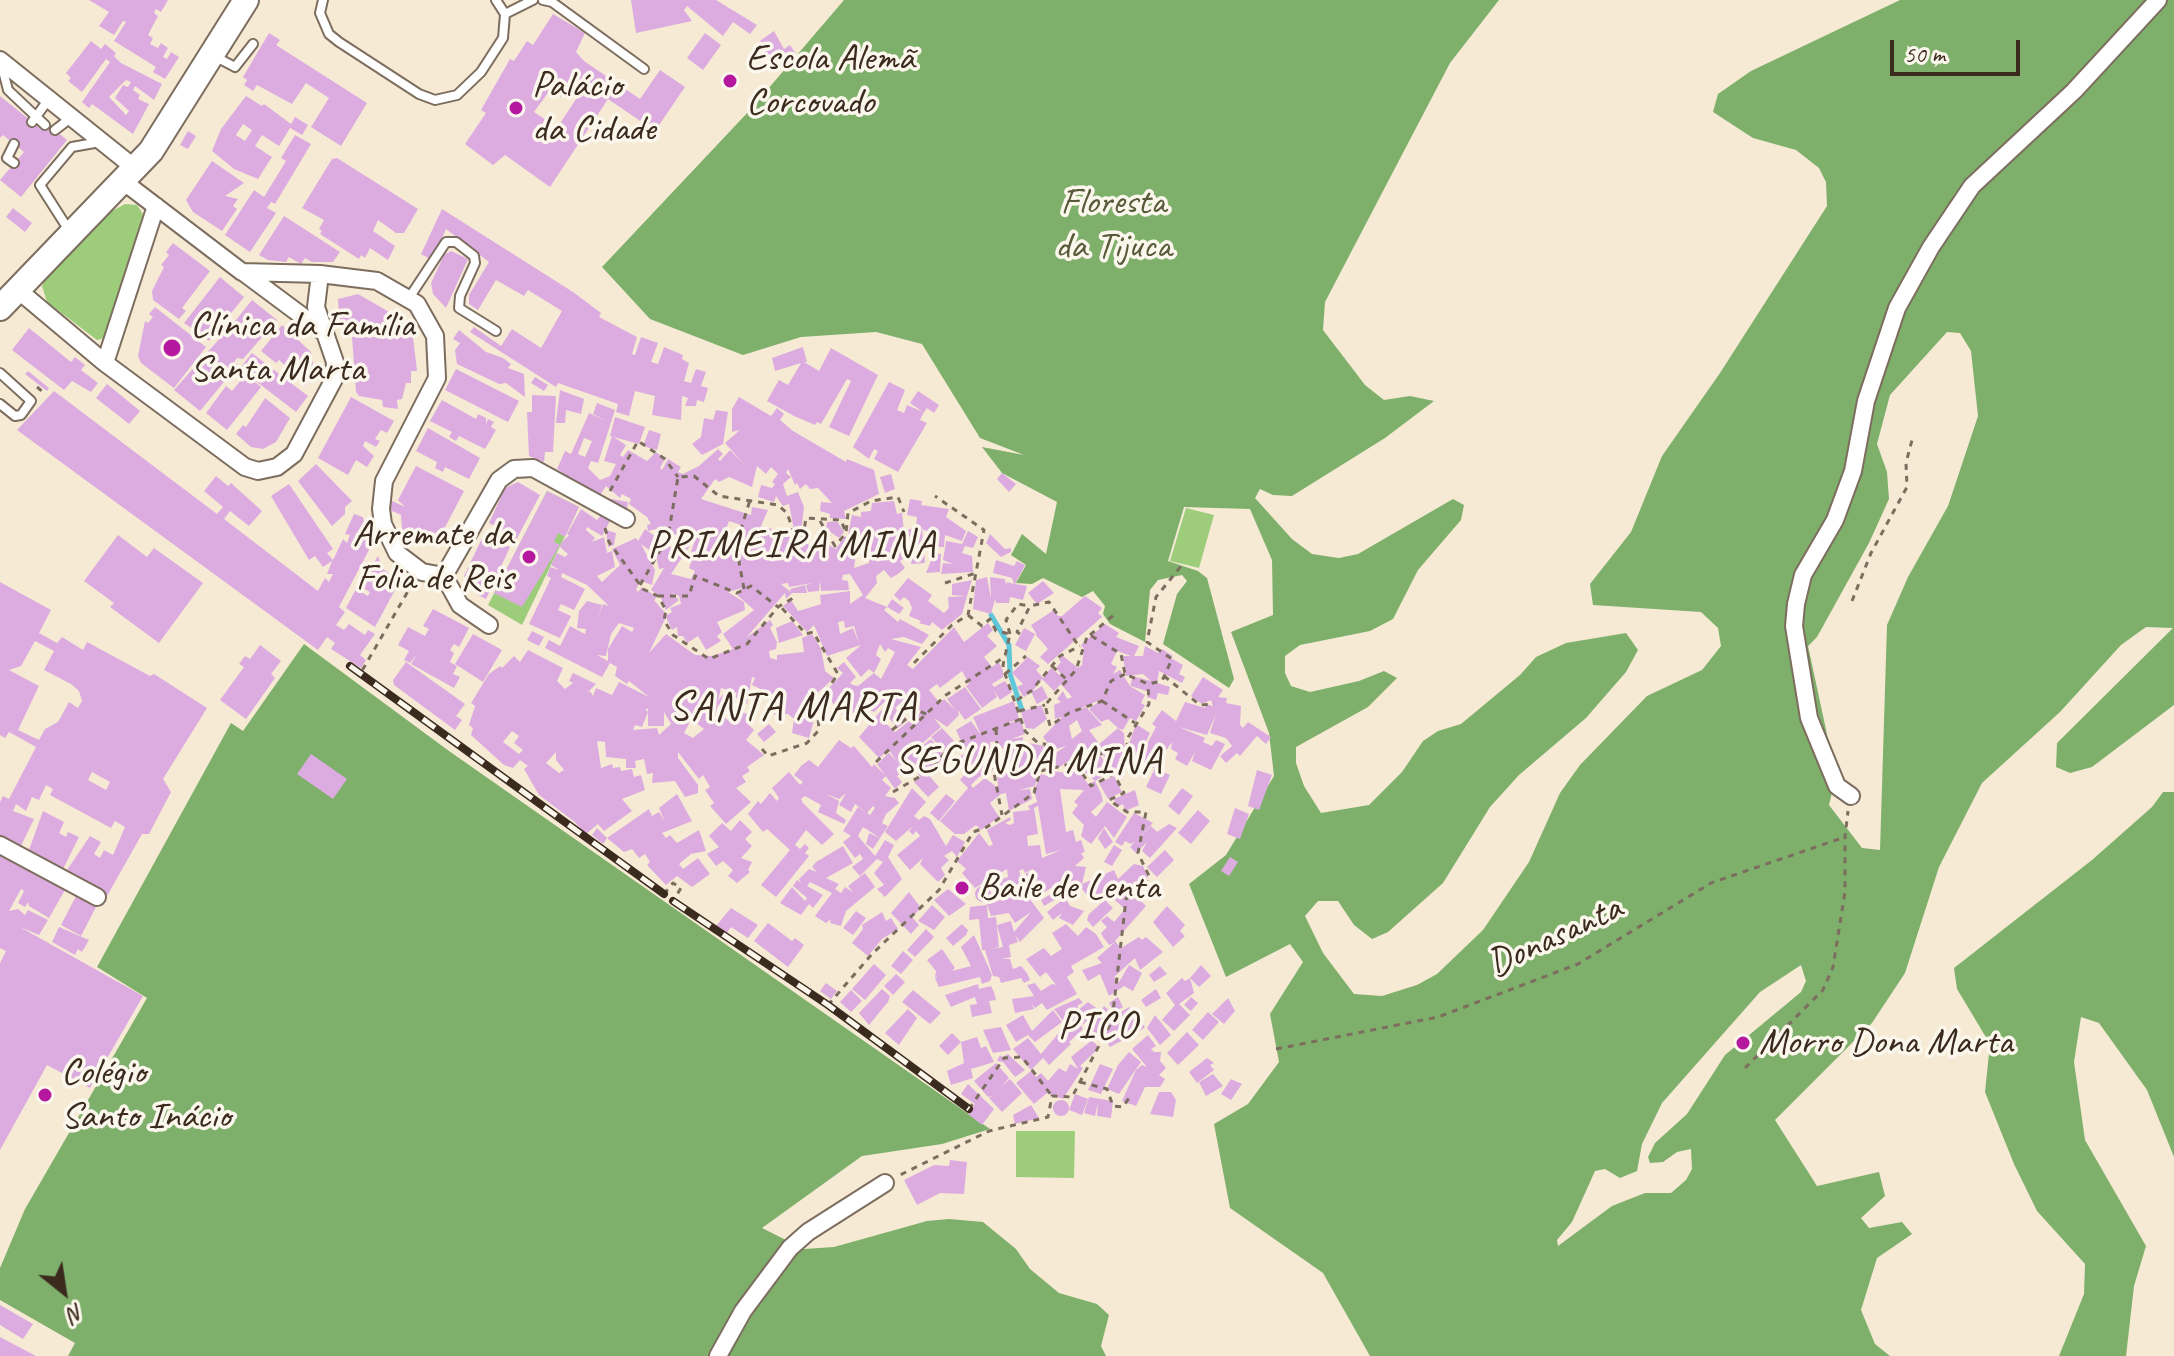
<!DOCTYPE html>
<meta charset="utf-8">
<style>
body{margin:0}
#map{position:relative;width:2174px;height:1356px;overflow:hidden;background:#f6ead5;font-family:Caveat,sans-serif}
canvas{display:block}
.north{position:absolute;left:24px;top:1252px;width:80px;height:80px;-webkit-text-stroke:6px #fbf7ec;paint-order:stroke;rotate:150deg;font-size:22px;font-weight:700;line-height:32px;text-align:center;color:#3b2a1e}
.north::after{content:'';display:block;margin:auto;width:28px;height:36px;background:#3b2a1e;clip-path:polygon(50% 0,100% 100%,50% 72%,0 100%)}
.scale{position:absolute;left:1890px;top:40px;width:130px;height:36px;box-sizing:border-box;border:4px solid #3b2a1e;border-top:0;padding-left:10px;font-size:24px;line-height:28px;white-space:nowrap;color:#3b2a1e;-webkit-text-stroke:6px #fbf7ec;paint-order:stroke}
</style>
<div id="map">
<canvas width="2174" height="1356"></canvas>
<div class="north">N</div>
<div class="scale">50 m</div>
</div>
<script>
const ctx = document.querySelector('canvas').getContext('2d');
ctx.lineJoin = 'round';
function fillPath(path, color) { ctx.fillStyle = color; ctx.fill(path, 'evenodd'); }
const shape = rows => new Path2D(rows.map(r => 'M' + r).join(''));
function strokePath(path, color, width, dash) { ctx.strokeStyle = color; ctx.lineWidth = width; ctx.lineCap = dash ? 'butt' : 'round'; ctx.setLineDash(dash || []); ctx.stroke(path); }
function write(font, color, halo, rows, align = 'center') {
  ctx.font = font + ' Caveat,sans-serif'; ctx.lineWidth = 7; ctx.setLineDash([]); ctx.textBaseline = 'middle'; ctx.strokeStyle = halo; ctx.fillStyle = color; for (const [text, x, y, turn = 0] of rows) {
    ctx.save(); ctx.translate(x, y); ctx.rotate((+turn || 0) * Math.PI / 180); ctx.textAlign = isNaN(turn) ? turn : align; if (halo) ctx.strokeText(text, 0, 0); ctx.fillText(text, 0, 0); ctx.restore();
  }
}
const green = shape([
 [125,204,137,205,143,214,105,338,97,340,47,302,42,286,48,274,108,213],
 [547,491,579,507,522,625,488,605],
 [1186,508,1214,515,1199,568,1170,561],
 [1016,1131,1075,1131,1074,1178,1016,1177]
]);
const forest = shape([
 [844,0,1499,0,1450,63,1325,302,1323,330,1365,385,1384,400,1410,396,1434,401,1385,438,1292,496,1273,495,1260,489,1255,498,1292,539,1312,554,1339,558,1358,554,1453,499,1464,505,1461,520,1418,570,1393,619,1370,631,1300,645,1285,656,1285,673,1291,686,1310,692,1359,681,1384,671,1397,678,1368,707,1296,747,1296,763,1304,786,1321,813,1369,805,1402,772,1423,741,1438,731,1461,724,1520,675,1536,657,1566,643,1626,633,1638,650,1626,672,1586,718,1519,775,1490,807,1443,883,1388,932,1372,939,1354,925,1338,901,1318,901,1305,916,1323,953,1354,994,1382,996,1417,985,1437,974,1483,930,1529,862,1560,793,1580,765,1647,696,1702,670,1721,646,1718,628,1701,612,1593,605,1590,584,1631,532,1662,456,1720,373,1827,206,1826,182,1819,168,1796,150,1753,138,1713,112,1718,94,1751,71,1900,0,2174,0,2174,705,2092,767,2070,773,2056,767,2057,743,2173,628,2146,627,2121,645,2060,712,1982,783,1939,867,1905,973,1872,1023,1775,1120,1817,1186,1879,1172,1885,1196,1861,1218,1869,1228,1902,1222,1912,1234,1877,1258,1861,1310,1875,1344,1890,1356,1370,1356,1323,1273,1230,1208,1214,1124,1248,1104,1279,1062,1270,1014,1303,962,1290,944,1226,977,1189,884,1226,855,1274,776,1269,733,1231,632,1273,615,1272,560,1250,509,1184,507,1168,561,1198,571,1207,578,1234,679,1229,688,1163,644,1177,594,1187,581,1182,575,1158,580,1150,590,1145,642,1110,624,1103,614,1105,606,1093,591,1082,597,1043,578,1032,584,1016,583,1026,565,1011,555,1022,534,1046,554,1057,502,1002,473,982,447,1024,455,980,438,922,344,876,332,801,337,743,355,650,319,602,267,750,110],
 [1947,332,1960,333,1971,351,1978,416,1948,506,1908,577,1887,625,1880,850,1862,848,1829,805,1836,776,1808,646,1817,637,1869,543,1889,499,1887,472,1877,444,1890,395],
 [1801,965,1806,981,1801,992,1725,1055,1687,1114,1655,1143,1648,1157,1650,1163,1663,1162,1677,1152,1691,1149,1692,1169,1686,1180,1671,1193,1645,1193,1612,1206,1558,1246,1557,1240,1572,1222,1595,1171,1605,1169,1620,1178,1637,1171,1642,1144,1662,1103,1760,992],
 [304,644,449,751,990,1129,942,1144,862,1156,762,1228,804,1249,834,1247,927,1221,949,1219,983,1222,1016,1249,1030,1269,1059,1293,1097,1304,1109,1315,1101,1346,1106,1356,68,1356,75,1343,0,1300,0,1268,25,1209,147,998,97,967,231,723,243,731],
 [2163,792,2174,792,2174,1157,2147,1090,2099,1023,2081,1017,2074,1062,2085,1140,2146,1246,2134,1286,2126,1356,2059,1356,2084,1294,2085,1264,2037,1211,2014,1164,1985,1092,1990,1044,1957,989,1954,968,2092,860,2152,807]
]);
const stream = shape([
 [991,615,1009,645,1010,674,1022,710]
]);
const building = shape([
 [89,0,168,0,161,12,156,9,154,13,158,16,148,35,153,38,150,44,158,48,161,43,168,48,163,57,167,59,171,52,179,57,165,79,153,72,156,67,114,41,126,22,123,21,114,35,99,26,109,12],
 [631,0,716,0,757,25,750,34,733,22,723,36,687,6,684,10,692,21,636,33],
 [553,14,585,33,576,52,584,61,640,99,660,70,685,87,655,131,608,99,550,187,505,155,493,165,465,144,486,113,481,110,510,59,514,61,527,41,533,45],
 [567,89,578,96,551,137,539,129,546,120,534,112,550,90,561,97],
 [774,31,784,49,790,45,796,54,784,62,778,53,769,57,760,41],
 [269,33,280,40,276,45,367,103,341,146,311,127,329,98,306,83,292,104,257,85,253,91,244,85,247,80,243,77],
 [705,33,721,45,703,70,687,58],
 [91,41,101,49,105,44,116,53,114,56,121,63,162,84,154,100,135,86,133,90,140,95,138,99,149,104,133,134,92,104,89,108,82,102,110,62,106,59,82,92,68,81,71,78,66,73],
 [126,80,131,82,128,87,123,85,115,98,129,111,126,115,109,97],
 [0,96,41,129,46,123,67,140,21,197,0,180,24,152,3,135,0,138],
 [246,96,262,106,264,104,291,124,295,117,308,125,302,135,290,128,279,146,262,135,255,146,272,157,258,179,234,169,212,151,221,129],
 [243,124,252,130,245,141,236,135],
 [188,131,196,136,188,149,180,145],
 [295,135,311,144,275,204,271,202,267,208,276,213,250,252,225,235,254,190,264,197,286,161,281,158],
 [337,158,418,209,404,233,396,233,378,220,373,231,395,246,388,260,370,248,365,258,361,255,359,259,320,234,322,231,319,229,324,220,302,208,332,159],
 [212,161,244,183,225,196,238,199,233,206,237,209,222,231,193,212,186,200],
 [13,208,32,223,25,232,6,217],
 [442,209,573,292,601,313,599,317,637,337,632,354,635,355,641,337,658,343,651,362,658,364,664,347,683,355,682,359,689,363,684,381,691,383,696,369,706,372,701,386,708,388,704,402,697,400,696,406,685,406,688,398,682,396,681,420,652,415,655,396,635,391,629,416,616,412,618,404,558,383,556,387,470,332,474,327,501,346,512,329,541,348,562,311,528,290,524,296,496,280,478,310,469,304,469,295,489,262,446,229,432,260,421,254],
 [284,216,340,252,333,262,312,262,305,258,301,264,289,257,286,262,268,260,259,255],
 [173,243,210,271,182,308,186,311,179,319,153,300,152,291,164,267,161,265,169,255,166,252],
 [451,251,468,259,446,308,433,294,431,283,444,255],
 [220,277,244,297,209,341,184,323],
 [358,294,403,320,403,328,340,328,338,299],
 [252,300,277,320,243,359,237,358,234,362,238,365,200,411,174,390,229,328,239,337,241,334,231,326],
 [155,307,206,347,174,388,141,363,138,356,145,321,148,323,153,317,149,314],
 [282,325,311,352,314,371,306,386,279,360,276,363,261,351],
 [29,328,71,362,75,357,85,365,81,370,98,383,91,392,72,381,64,390,12,350],
 [459,330,486,352,503,358,511,364,508,368,524,374,525,397,506,383,499,384,457,364,455,350,460,343,453,339],
 [352,337,413,337,417,371,411,371,411,383,406,383,402,399,397,400,398,409,383,407,382,400,359,396,356,392],
 [803,347,807,362,804,362,819,371,831,348,878,375,849,436,829,427,851,381,847,379,821,424,817,422,815,425,794,416,767,401,779,380,788,385,801,363,775,371,772,358],
 [252,353,308,396,296,412,244,372,241,367],
 [456,369,519,401,508,422,445,390],
 [28,371,49,388,47,391,25,374],
 [246,374,261,387,227,430,206,413,226,386,232,391],
 [535,377,548,385,544,391,531,383],
 [889,382,905,390,897,410,904,413,907,405,923,412,910,403,918,391,939,405,934,413,927,408,924,412,920,420,927,423,898,472,874,459,878,451,874,449,869,459,853,447],
 [107,384,140,411,129,424,96,398],
 [560,390,584,399,581,414,566,410,565,423,556,423],
 [54,391,217,514,223,507,204,491,216,476,228,486,231,483,262,511,249,526,230,511,224,519,318,591,325,578,329,582,333,574,327,574,332,561,323,567,315,556,309,560,271,496,289,484,333,549,327,553,333,560,343,539,347,543,350,535,345,534,354,514,363,517,370,548,339,607,345,612,336,625,344,630,349,624,365,635,368,630,375,634,360,655,366,660,361,668,331,649,335,643,327,637,318,650,17,430],
 [532,395,556,396,553,452,545,452,544,462,529,456,527,412,532,412],
 [351,397,394,421,387,433,381,430,375,439,380,441,376,447,365,441,363,446,374,456,367,467,356,460,348,475,318,458],
 [739,397,771,416,777,408,784,414,780,420,793,431,846,462,847,459,874,470,879,494,844,511,846,519,830,518,830,514,820,511,821,502,832,503,818,488,810,489,806,484,800,489,797,483,795,485,788,469,786,473,791,477,783,484,787,496,798,492,804,507,801,533,794,530,789,504,783,506,776,496,774,502,758,497,761,485,772,488,775,484,772,482,778,474,771,467,766,474,757,466,752,487,729,477,719,482,715,479,701,499,751,515,752,507,768,510,761,526,772,529,771,534,796,538,811,546,813,541,821,541,836,549,845,536,855,545,857,538,848,535,852,515,861,517,861,526,861,512,871,511,872,503,894,501,897,514,902,513,904,531,916,527,917,517,907,515,910,499,922,501,921,505,949,509,946,517,966,531,962,541,945,535,944,547,927,547,929,532,922,529,925,563,911,564,913,553,900,561,905,568,898,574,891,578,884,570,876,576,877,583,865,598,887,607,884,610,898,622,900,619,929,635,922,644,904,637,891,639,921,647,907,665,913,669,954,627,964,642,988,623,993,630,987,636,997,646,984,657,992,667,999,662,1003,671,1003,677,992,684,994,687,1005,681,1012,692,1000,700,993,689,997,697,982,708,966,686,969,684,962,671,940,688,937,684,929,690,940,703,944,699,955,710,947,699,965,687,981,709,965,720,958,710,959,715,947,727,934,718,941,727,917,748,920,752,920,747,931,739,945,757,927,773,939,787,928,797,914,782,920,777,914,765,909,762,901,768,889,750,879,758,859,737,883,708,889,713,893,709,884,705,893,694,874,712,861,706,847,719,824,693,843,673,837,668,844,662,856,677,850,683,853,685,858,686,874,673,869,669,861,677,846,658,861,645,827,656,814,625,807,632,783,606,791,600,798,611,802,610,821,604,820,595,850,591,850,604,863,595,850,574,843,575,842,580,848,581,849,590,821,591,820,580,819,591,808,592,806,585,812,583,789,587,788,583,781,584,791,592,790,589,805,585,807,593,792,593,786,599,785,593,746,638,770,620,773,625,770,628,777,642,776,649,769,651,770,658,777,660,777,655,804,652,802,638,812,634,821,649,825,671,834,678,814,696,818,698,811,710,816,713,809,738,792,733,794,719,788,714,774,715,775,696,752,685,755,678,752,677,747,704,735,697,737,693,721,688,718,701,723,694,736,700,731,711,718,705,715,715,718,711,732,724,741,712,752,715,746,722,754,730,746,740,764,755,747,767,750,771,742,776,746,782,736,788,751,802,726,824,710,806,714,803,705,790,710,787,703,775,699,779,678,752,678,758,698,785,698,793,685,797,675,781,652,783,653,773,647,774,644,759,635,761,636,768,626,768,626,759,606,757,605,742,597,741,601,768,612,764,613,768,620,767,621,771,632,769,634,777,641,775,645,790,622,799,632,811,604,831,598,824,585,835,575,822,539,795,524,769,528,766,520,760,513,768,504,765,471,735,473,728,469,725,475,706,471,703,489,674,500,666,502,668,514,656,520,662,528,650,563,668,557,681,565,689,573,683,569,681,573,673,596,684,587,693,590,691,593,696,596,688,612,695,619,682,649,697,629,681,627,684,615,676,617,667,610,663,602,677,545,648,549,640,560,646,570,626,585,634,586,629,577,628,579,611,587,601,602,605,598,618,603,604,609,606,587,585,562,573,561,577,585,589,574,610,561,604,558,610,571,616,560,638,529,624,551,578,547,576,550,567,559,570,551,565,557,553,565,557,568,554,560,547,561,543,569,535,577,539,567,534,581,509,597,520,602,514,611,519,602,536,587,527,586,530,595,538,592,542,604,537,607,553,612,551,615,567,597,576,602,582,620,565,612,549,636,538,638,541,645,529,673,549,682,534,662,536,661,528,648,531,647,525,651,524,647,517,629,504,631,499,622,494,620,498,606,486,599,497,560,479,563,473,557,469,565,451,571,454,589,413,606,421,593,414,597,403,615,410,598,463,591,461,588,468,600,480,610,476,616,464,604,461,612,436,626,445,620,455,623,457,628,450,647,461,656,452,665,459,660,468,662,470,668,459,681,467,678,472,683,474,699,466,718,449,723,454,718,459,720,461,730,450,745,465,725,443,740,430,732,432,732,409],
 [584,438,592,441,585,457,578,454],
 [729,521,741,525,735,542,737,543,737,558,731,548,735,545,725,532],
 [696,537,688,561,691,562,689,568,695,571,691,579,671,574],
 [641,544,656,555,659,569,664,568,651,590,660,596,666,610,679,600,672,593,679,596,681,604,670,608,672,612,667,615,654,600,657,597,642,587,638,592,636,589,641,581,652,585,655,570],
 [857,549,871,550,869,563,854,568],
 [742,588,737,595,754,610,723,634,733,649,712,656,695,655,666,634,649,653,666,617,672,630,677,627,678,636,683,636,687,643,698,636,706,650,721,641,717,636,722,632,717,622,745,610,744,602,728,592],
 [844,621,845,628,854,626,859,643,853,628,840,634,838,622],
 [619,623,634,628,632,632,622,626,608,649,608,661,597,655,606,656,611,634],
 [880,644,885,652,888,648,895,652,881,679,874,673,881,659,876,655],
 [909,695,921,712,895,732,884,722,888,717,898,728,907,720,895,708],
 [645,709,648,709,648,726,664,726,664,712,671,724,659,735,657,728,633,730,635,725,642,727,648,712],
 [686,714,697,717,696,723,704,729,693,738,684,733,692,718],
 [512,731,519,736,514,743,523,750,519,754,503,742],
 [556,752,556,760,564,770,559,773,546,763],
 [265,398,290,418,276,442,263,449,251,447,236,434,243,425,246,427],
 [442,400,476,419,478,414,486,418,486,424,488,419,494,422,491,427,496,430,485,449,459,436,456,441,449,437,452,432,430,421],
 [716,410,728,412,723,444,702,455,692,444,701,437,704,418,713,420],
 [615,417,645,427,639,444,610,436],
 [428,428,480,458,469,479,445,467,443,472,435,468,437,462,416,451],
 [649,430,661,434,657,450,643,446],
 [316,464,352,501,345,507,345,514,332,526,298,481],
 [416,466,464,491,441,535,425,544,407,537,402,528,401,515,390,510,390,500,405,507,398,500],
 [1002,473,1016,484,1009,492,997,479],
 [891,474,895,489,885,493,880,477],
 [518,482,540,495,515,542,494,530,496,527,489,523,505,488],
 [547,491,579,507,565,537,558,533,554,542,560,545,522,607,494,593],
 [607,498,628,502,627,510,605,502],
 [837,521,844,532,839,538,826,529,827,522],
 [606,530,616,533,614,545,608,547],
 [968,531,978,537,973,548,965,546,962,553,972,556,973,572,941,574,943,563,953,564,943,560,946,541,962,544],
 [484,534,510,547,486,599,476,594,464,576],
 [990,534,1005,549,1011,548,1011,552,1001,557,986,543],
 [118,535,147,557,154,548,203,583,159,643,110,607,114,603,84,581],
 [934,553,941,554,940,572,926,573],
 [378,556,383,569,392,575,388,580,395,590,375,627,346,608,356,589,368,596,370,592,359,586],
 [996,560,1014,566,1017,561,1025,565,1015,584,1027,586,1023,600,1010,597,1009,603,996,603,995,599,991,614,973,609,976,580,987,577,991,599,990,577,1005,579,1006,585,1007,582,1014,584,1012,578,993,573],
 [908,578,932,595,928,601,944,613,949,608,948,597,967,596,952,595,952,584,972,580,967,596,962,614,942,630,932,622,930,626,919,623,921,621,909,616,912,608,909,601,904,597,900,601,894,595],
 [1043,581,1054,593,1037,604,1028,593],
 [0,582,51,610,39,633,57,643,62,637,83,650,87,642,150,676,154,674,207,708,163,779,171,792,149,834,142,834,107,896,65,873,90,836,101,842,94,854,100,858,104,850,113,855,125,827,115,821,111,828,50,795,53,789,46,785,39,800,32,797,26,811,16,804,13,811,34,819,20,848,0,838,0,802,3,796,9,799,36,747,9,732,5,738,0,735],
 [35,641,54,651,44,670,71,684,79,691,82,701,78,708,69,702,58,722,45,729,39,740,18,730,39,686,9,670,21,666],
 [92,772,110,782,106,790,88,780],
 [1085,596,1102,608,1098,613,1102,617,1048,664,1040,657,1048,649,1035,634,1026,651,1015,645,1024,628,1037,635,1031,625,1054,610,1058,616,1062,616],
 [892,599,904,608,899,614,887,607],
 [433,609,469,628,459,647,454,644,450,650,454,653,450,662,457,666,453,674,460,677,454,688,411,664,417,654,410,663,404,660,409,651,398,645,408,627,425,636,429,629,423,626],
 [792,621,803,635,779,643,776,628],
 [1105,624,1119,633,1116,637,1139,646,1134,656,1143,656,1145,646,1158,653,1162,649,1173,656,1171,658,1183,665,1179,674,1185,677,1182,683,1159,671,1157,683,1170,687,1168,695,1158,693,1156,700,1147,697,1149,692,1128,685,1145,695,1141,703,1145,705,1136,721,1130,718,1123,730,1118,728,1124,733,1125,755,1136,724,1150,733,1136,763,1126,757,1114,772,1097,746,1118,728,1108,719,1101,722,1089,709,1102,699,1077,710,1086,707,1102,725,1089,730,1098,742,1058,768,1051,756,1066,746,1053,750,1043,737,1062,717,1055,719,1054,705,1061,702,1057,699,1063,691,1067,699,1072,697,1061,684,1054,691,1042,679,1032,692,1042,686,1048,698,1037,704,1031,692,1024,697,1017,687,1023,684,1012,673,1028,657,1040,666,1036,670,1043,678,1051,668,1066,680,1056,668,1061,662,1059,660,1062,655,1078,668,1082,665,1084,649,1081,645],
 [1117,651,1131,656,1123,656,1126,676,1143,674,1151,681,1133,676,1130,686,1120,670,1113,674,1117,667,1111,664],
 [1077,720,1082,731,1072,739,1069,726],
 [532,631,544,637,539,646,527,640],
 [473,634,502,650,483,682,455,664],
 [260,645,281,661,271,674,275,678,246,719,220,700,244,667,239,664,245,656,250,659],
 [406,662,465,704,456,716,462,720,455,730,394,685,393,680],
 [1203,677,1223,690,1218,697,1227,698,1226,703,1241,706,1240,725,1243,728,1248,722,1271,737,1266,744,1257,736,1240,756,1237,753,1226,763,1220,756,1232,746,1226,738,1210,733,1216,714,1207,735,1179,727,1205,738,1203,742,1212,746,1216,740,1225,744,1211,770,1192,761,1195,752,1187,766,1175,759,1178,753,1171,749,1172,742,1154,768,1138,761,1156,727,1152,724,1162,710,1176,721,1185,702,1205,708,1206,704,1213,706,1211,700,1202,704,1191,696],
 [1014,701,1019,719,998,726,1021,720,1025,734,1011,739,1023,737,1023,742,1044,746,1035,786,1019,790,1030,789,1032,799,1009,811,1006,793,1001,794,990,803,999,817,981,830,976,825,964,834,955,834,940,821,968,788,960,780,971,767,987,759,993,771,979,777,971,785,973,788,985,778,998,788,997,771,1006,768,1006,773,1013,772,1012,763,1006,764,1003,749,997,741,990,742,991,753,969,766,960,757,966,752,956,730,971,721,981,735,973,717],
 [1041,705,1047,719,1034,729,1026,728,1021,712],
 [769,724,776,732,764,742,757,734],
 [942,728,956,743,945,753,931,737],
 [839,740,851,748,854,746,872,767,874,764,886,776,882,780,891,788,885,796,895,798,899,803,886,814,882,823,888,826,880,838,863,827,858,836,875,856,885,840,894,845,888,857,902,879,885,897,877,889,884,885,874,873,883,862,877,859,860,876,852,867,863,859,860,854,855,858,843,842,851,836,843,831,858,807,870,815,875,808,873,806,867,813,855,804,851,812,839,805,846,793,839,799,826,794,839,801,836,813,846,820,844,824,818,812,821,805,805,796,801,799,803,803,834,834,822,845,806,830,795,845,800,849,805,844,809,848,805,853,809,856,776,897,761,885,790,850,767,829,763,832,748,814,758,801,761,804,770,793,777,801,779,798,772,788,789,772,800,785,803,782,794,775,801,766,809,760,818,767],
 [889,753,904,770,897,776,902,782,895,789,877,764],
 [311,754,347,779,333,799,297,774],
 [1099,754,1112,771,1095,781,1080,768],
 [1076,767,1088,784,1095,781,1101,793,1103,801,1091,812,1096,817,1107,802,1127,817,1114,838,1105,826,1091,844,1081,836,1084,825,1072,813,1078,805,1074,802,1084,790,1060,789,1066,832,1073,830,1076,842,1081,840,1085,852,1081,853,1084,858,1075,866,1086,867,1082,884,1114,870,1118,879,1134,864,1143,866,1148,878,1131,891,1146,906,1115,941,1121,948,1139,937,1142,940,1146,937,1163,952,1140,970,1135,958,1114,977,1119,982,1129,965,1142,973,1133,991,1124,986,1109,996,1100,974,1088,981,1082,970,1102,963,1097,958,1114,943,1109,945,1103,937,1101,933,1107,927,1101,921,1107,916,1114,922,1125,909,1107,893,1094,904,1082,889,1068,900,1065,897,1070,906,1084,911,1073,925,1059,918,1062,913,1053,920,1047,912,1061,901,1051,888,1032,900,1026,887,1026,873,1033,872,1039,883,1033,869,1025,873,1023,869,1019,871,1029,898,1044,918,1020,942,1015,935,1018,942,1009,945,1011,957,1002,959,1010,959,1013,969,1021,966,1027,973,1030,980,1024,983,1021,978,1001,983,999,977,993,976,985,950,982,950,979,919,969,920,970,907,987,905,988,918,996,917,999,947,990,949,1003,947,997,925,1011,921,1014,932,1031,912,1015,923,1009,913,991,916,987,904,1010,897,1010,889,996,893,993,882,1008,877,1007,869,975,888,962,873,966,869,957,861,979,833,989,846,993,845,987,830,1010,817,1011,820,1005,823,1010,825,1014,823,1013,812,1030,810,1028,806,1037,802,1034,790,1041,774,1048,776,1051,771,1067,773],
 [1038,806,1046,854,1061,850,1042,858,1040,845,1028,846,1027,836,1038,834,1034,808],
 [1155,768,1170,775,1161,794,1146,787],
 [1257,770,1272,775,1259,810,1248,806],
 [1114,776,1122,792,1108,799,1099,783],
 [912,788,926,802,914,816,919,820,924,816,930,819,946,846,953,835,965,842,957,857,952,851,944,856,949,860,941,868,945,875,938,882,920,864,923,858,910,870,897,855,920,836,916,831,913,835,909,831,913,826,896,841,885,832],
 [1182,788,1193,796,1179,815,1168,806],
 [1135,790,1139,805,1125,811,1123,804,1117,807,1114,799],
 [677,794,692,821,662,833,666,838,670,835,677,843,699,830,706,851,691,854,679,864,683,869,698,858,710,874,692,887,677,876,666,885,647,865,650,862,645,854,639,858,632,849,624,852,607,838,603,844,592,835,597,828,607,838,649,809,652,816,659,812,665,822,659,808],
 [946,794,955,801,939,821,930,813],
 [1235,808,1249,814,1240,839,1227,834],
 [1198,810,1210,821,1191,844,1178,833],
 [43,811,64,822,59,833,66,837,68,832,79,837,62,871,29,850],
 [1134,813,1153,823,1135,842,1131,844,1125,841,1122,846,1115,842],
 [740,820,752,832,745,839,752,846,741,858,752,862,748,870,750,872,737,883,728,876,733,870,723,861,716,866,707,854,719,847,709,836,722,823,731,831],
 [1169,824,1177,828,1150,858,1142,851,1147,842,1136,853,1130,847,1151,826,1157,832],
 [1104,828,1113,842,1105,849,1098,838],
 [869,833,880,838,873,849,866,844],
 [1114,845,1122,850,1112,866,1104,862],
 [843,846,853,863,826,878,839,884,835,889,841,893,845,887,853,892,848,886,865,873,875,887,846,911,841,926,830,923,831,919,826,923,815,916,832,893,810,882,807,886,823,895,813,908,809,904,801,915,780,903,792,887,805,901,807,898,793,886,797,880,801,882,799,879,809,869,817,872,812,867,816,862],
 [1165,850,1174,860,1157,877,1147,867],
 [0,855,65,890,49,918,29,906,28,902,25,907,18,903,24,891,21,889,9,911,18,909,25,915,28,910,48,920,39,935,20,927,143,996,90,1088,47,1065,0,1150,0,963,6,951,0,948],
 [1230,857,1238,862,1229,876,1221,871],
 '975 894a8 8 0 1 1 16 0a8 8 0 1 1-16 0Z',
 [948,889,966,904,949,916,934,900],
 [909,892,921,908,912,917,919,925,911,934,891,913],
 [1054,892,1058,898,1044,906,1041,900],
 [76,896,96,907,81,936,61,925],
 [1105,900,1113,908,1093,927,1087,920,1089,914],
 [932,905,945,917,934,930,918,921],
 [1167,906,1185,925,1180,931,1185,936,1173,947,1153,922],
 [731,908,758,925,748,938,731,927,726,934,716,926],
 [856,911,866,918,853,935,843,928],
 [882,912,886,921,891,918,898,929,882,939,868,956,852,943,863,929,862,925],
 [768,923,792,941,795,938,804,945,788,967,754,941],
 [962,924,968,930,966,935,953,946,946,938],
 [1066,924,1078,936,1086,927,1096,934,1104,947,1071,966,1074,972,1067,977,1077,994,1047,1010,1042,1003,1035,1008,1032,1004,1034,1009,1015,1013,1012,999,1034,996,1027,985,1035,983,1041,991,1052,984,1056,985,1046,972,1040,977,1026,959,1044,948,1051,956,1062,949,1052,933],
 [59,927,89,940,82,952,78,949,75,955,52,942],
 [926,929,934,937,915,957,907,950],
 [974,935,992,975,990,981,982,984,980,977,939,987,935,978,939,975,935,977,936,971,927,960,942,949,955,968,952,971,971,966,961,947],
 [903,951,913,960,901,974,891,966],
 [874,964,886,975,865,1000,852,989],
 [1201,965,1211,976,1199,987,1190,978],
 [1160,966,1167,974,1154,982,1149,975],
 [896,974,905,982,893,995,884,986],
 [1182,978,1185,981,1190,978,1194,993,1179,1004,1190,1015,1174,1031,1162,1020,1175,1005,1166,993],
 [826,983,837,991,831,999,820,991],
 [978,984,979,989,991,986,994,992,996,1000,989,1001,992,1013,972,1017,970,1005,977,1004,975,997,951,1007,945,995],
 [882,989,890,996,888,1002,869,1025,859,1013],
 [1156,989,1161,998,1146,1007,1141,1000],
 [851,990,862,1001,851,1012,840,1002],
 [913,990,941,1013,930,1024,902,1002],
 [1118,997,1123,1007,1114,1012,1109,1003],
 [1191,997,1198,1003,1191,1011,1184,1005],
 [1079,998,1083,1003,1078,1005,1078,1010,1088,1002,1099,1010,1081,1026,1083,1029,1069,1042,1071,1044,1049,1065,1043,1058,1031,1070,1013,1049,1028,1038,1041,1054,1073,1016,1063,1021,1054,1009],
 [1228,998,1235,1011,1224,1024,1212,1014],
 [1104,1006,1114,1015,1094,1037,1086,1030],
 [1129,1007,1145,1027,1127,1042,1125,1039,1110,1047,1102,1034,1113,1017],
 [908,1009,917,1018,899,1045,885,1033],
 [1053,1010,1062,1022,1035,1042,1028,1035,1016,1042,1006,1025,1023,1015,1032,1031],
 [1208,1012,1219,1022,1203,1040,1192,1030],
 [1155,1015,1171,1035,1160,1045,1147,1028],
 [1001,1027,1011,1050,993,1053,983,1030],
 [1187,1032,1199,1045,1178,1065,1167,1053],
 [952,1033,961,1042,948,1055,939,1046],
 [1148,1035,1156,1046,1151,1049,1154,1052,1161,1052,1160,1061,1166,1068,1159,1075,1165,1079,1160,1087,1145,1087,1136,1106,1122,1101,1136,1070,1142,1065,1147,1067,1132,1049],
 [977,1037,981,1048,986,1046,994,1062,971,1069,973,1078,951,1085,947,1071,964,1063,961,1042],
 [1092,1040,1099,1048,1080,1066,1083,1068,1063,1099,1047,1093,1034,1104,1016,1083,1031,1071,1036,1077,1041,1073,1048,1081,1059,1068,1066,1072,1070,1064,1078,1069,1071,1057],
 [1129,1052,1141,1062,1119,1094,1107,1089,1118,1065],
 [1008,1054,1025,1070,1015,1077,1003,1062,997,1061,1000,1055,1002,1057],
 [1207,1058,1214,1063,1210,1065,1214,1070,1197,1083,1189,1072],
 [996,1063,1009,1078,1002,1086,1010,1079,1022,1093,1002,1112,989,1098,992,1096,988,1097,974,1081],
 [1100,1064,1113,1069,1101,1094,1088,1090],
 [1213,1074,1223,1086,1206,1096,1199,1082],
 [1231,1079,1242,1084,1231,1100,1221,1094],
 [968,1084,994,1109,982,1125,968,1114,975,1104,961,1094],
 [1159,1092,1171,1092,1176,1100,1173,1117,1150,1114],
 [1075,1094,1088,1099,1082,1115,1069,1110],
 [1089,1097,1113,1101,1111,1118,1097,1116,1098,1103,1095,1116,1084,1113],
 '1053 1108a8 8 0 1 1 16 0a8 8 0 1 1-16 0Z',
 [1031,1105,1039,1118,1015,1124,1013,1115],
 [950,1160,967,1162,964,1194,940,1193,917,1205,904,1180,934,1165,949,1166],
 [0,1305,33,1324,23,1339,0,1325],
 [0,1337,36,1356,0,1356]
]);
const path = shape([
 [37,387,44,393],
 [610,491,638,441,665,459,678,477],
 [820,521,835,546,846,533,848,513,871,501,898,497,904,512],
 [605,528,609,542,643,589,658,596,666,610,664,620,673,635,709,659,747,644,778,607,795,597],
 [945,583,976,573],
 [640,585,668,537,678,477,694,476,719,496,778,505,787,513,794,533,803,536,806,518,841,520,846,533],
 [744,589,736,545,750,500],
 [658,596,689,596,695,576,737,593,751,586,778,607],
 [1852,601,1871,553,1907,487,1906,463,1912,440],
 [968,615,982,626,990,619,996,631,1010,634,1003,665,1005,674,1025,731,1038,743,1045,744,1053,767],
 [1010,634,1006,620,1018,604,1030,606],
 [1020,634,1017,632,1030,606,1049,602,1080,648],
 [1090,635,1116,613],
 [914,663,952,625,968,615,984,530,935,496],
 [350,666,363,669,411,586],
 [1052,666,1066,679],
 [1005,674,1026,656],
 [1125,674,1111,681,1102,701,1069,713,1050,726,1045,705,1076,670,1087,637,1090,635,1121,654,1125,674,1148,684,1162,681,1172,659,1147,642,1156,597,1182,565],
 [1164,676,1200,705,1214,704],
 [1017,700,1031,691,1060,656,1080,646],
 [1102,701,1135,723],
 [1019,711,1045,705],
 [996,729,997,748,991,757,1002,815],
 [892,730,917,710,928,715],
 [762,749,768,756,807,743,819,730,817,704,838,674,813,632,806,634,780,606],
 [876,762,946,695,1006,656],
 [1079,768,1100,752,1114,774,1128,762,1127,739,1149,704,1148,684],
 [893,792,931,770,950,746,1021,719],
 [664,894,673,883,681,888,673,901],
 [828,1005,872,954,939,890,973,832,987,827,1034,793,1040,771,1075,763,1091,786,1114,774,1124,793,1109,800,1127,812,1146,812,1138,853,1150,878,1126,899,1112,1021,1072,1097,1052,1096,1048,1117,989,1131,898,1176],
 [1276,1049,1438,1017,1578,964,1711,883,1845,837],
 [1745,1068,1823,990,1833,967,1845,892,1845,837,1848,811],
 [1080,1082,1107,1089,1113,1106,1123,1107,1131,1095],
 [969,1109,1004,1058,1022,1057,1052,1096]
]);
const service = shape([
 [323,0,320,13,329,34,339,42,419,94,435,100,457,95,481,72,503,38,505,14,496,0],
 [543,0,552,2,644,69],
 [505,14,533,0],
 [216,57,235,67,253,44],
 [1,63,8,90,45,125],
 [32,122,49,99],
 [55,130,72,117],
 [14,163,7,158,14,144],
 [70,232,40,185,72,147,100,142],
 [409,298,446,242,456,242,474,256,475,263,460,296,459,308,496,331],
 [0,373,31,401,21,415,15,416,0,404]
]);
const minor = shape([
 [0,60,136,169],
 [124,182,242,272,320,274,377,281,417,304,435,336,437,378,384,481,381,509,383,524,397,553,422,572,444,576],
 [243,272,325,333],
 [18,290,105,363,245,467,258,471,277,467,294,454,334,379,335,362,316,307,320,274],
 [105,363,156,206],
 [444,576,499,480,514,469,533,468,626,519],
 [444,576,460,605,489,625],
 [1851,796,1837,786,1809,718,1794,626,1796,604,1803,575,1835,520,1853,471,1866,401,1897,308,1931,247,1972,186,2074,91,2158,0],
 [0,845,97,897],
 [718,1356,743,1311,790,1248,808,1232,885,1183]
]);
const secondary = shape([
 [0,308,151,151,246,0]
]);
const rail = shape([
 [350,666,664,894],
 [673,901,828,1005,969,1109]
]);
const markers = [
 [730,81,8,"#b5179e"],
 [516,108,8,"#b5179e"],
 [172,348,10,"#b5179e"],
 [529,557,8,"#b5179e"],
 [962,888,8,"#b5179e"],
 [1743,1043,8,"#b5179e"],
 [45,1095,8,"#b5179e"]
];
const poiNames = [
 ["Escola Alemã",746,59],
 ["Corcovado",746,103],
 ["Palácio",532,86],
 ["da Cidade",532,130],
 ["Clínica da Família",190,326],
 ["Santa Marta",190,370],
 ["Arremate da",513,535,"right"],
 ["Folia de Reis",513,579,"right"],
 ["Baile de Lenta",978,888],
 ["Morro Dona Marta",1759,1043],
 ["Colégio",61,1073],
 ["Santo Inácio",61,1117]
];
const parkNames = [
 ["Floresta",1113,203],
 ["da Tijuca",1113,247]
];
const streetNames = [
 ["Donasanta",1555,937,-25]
];
const neighbourhoodNames = [
 ["PRIMEIRA MINA",792,546],
 ["SEGUNDA MINA",1029,762],
 ["PICO",1098,1027]
];
const quarterNames = [
 ["SANTA MARTA",793,708]
];
fillPath(green, '#9dcd7b');
fillPath(forest, '#7eb06b');
strokePath(stream, '#5ec7d9', 5);
fillPath(building, '#dcace0');
strokePath(service, '#7c6d5e', 12);
strokePath(minor, '#7c6d5e', 20);
strokePath(secondary, '#7c6d5e', 28);
strokePath(path, '#7c6d5e', 3, [6, 6]);
strokePath(service, '#fff', 8);
strokePath(minor, '#fff', 16);
strokePath(secondary, '#fff', 24);
strokePath(rail, '#3b2a1e', 8);
strokePath(rail, '#fbf7ec', 5, [15]);
for (const [x, y, r, color] of markers) { const dot = new Path2D(); dot.arc(x, y, r, 0, 2 * Math.PI); ctx.fillStyle = color; ctx.fill(dot); strokePath(dot, '#fbf7ec', 3); }
write('38px', '#3b2a1e', '#fbf7ec', poiNames, 'left');
write('38px', '#585b3a', '#fbf7ec', parkNames);
write('38px', '#3b2a1e', '#fbf7ec', streetNames);
ctx.letterSpacing = '2px';
write('40px', '#3b2a1e', '#fbf7ec', neighbourhoodNames);
ctx.letterSpacing = '0px';
ctx.letterSpacing = '2px';
write('42px', '#3b2a1e', '#fbf7ec', quarterNames);
ctx.letterSpacing = '0px';
</script>
